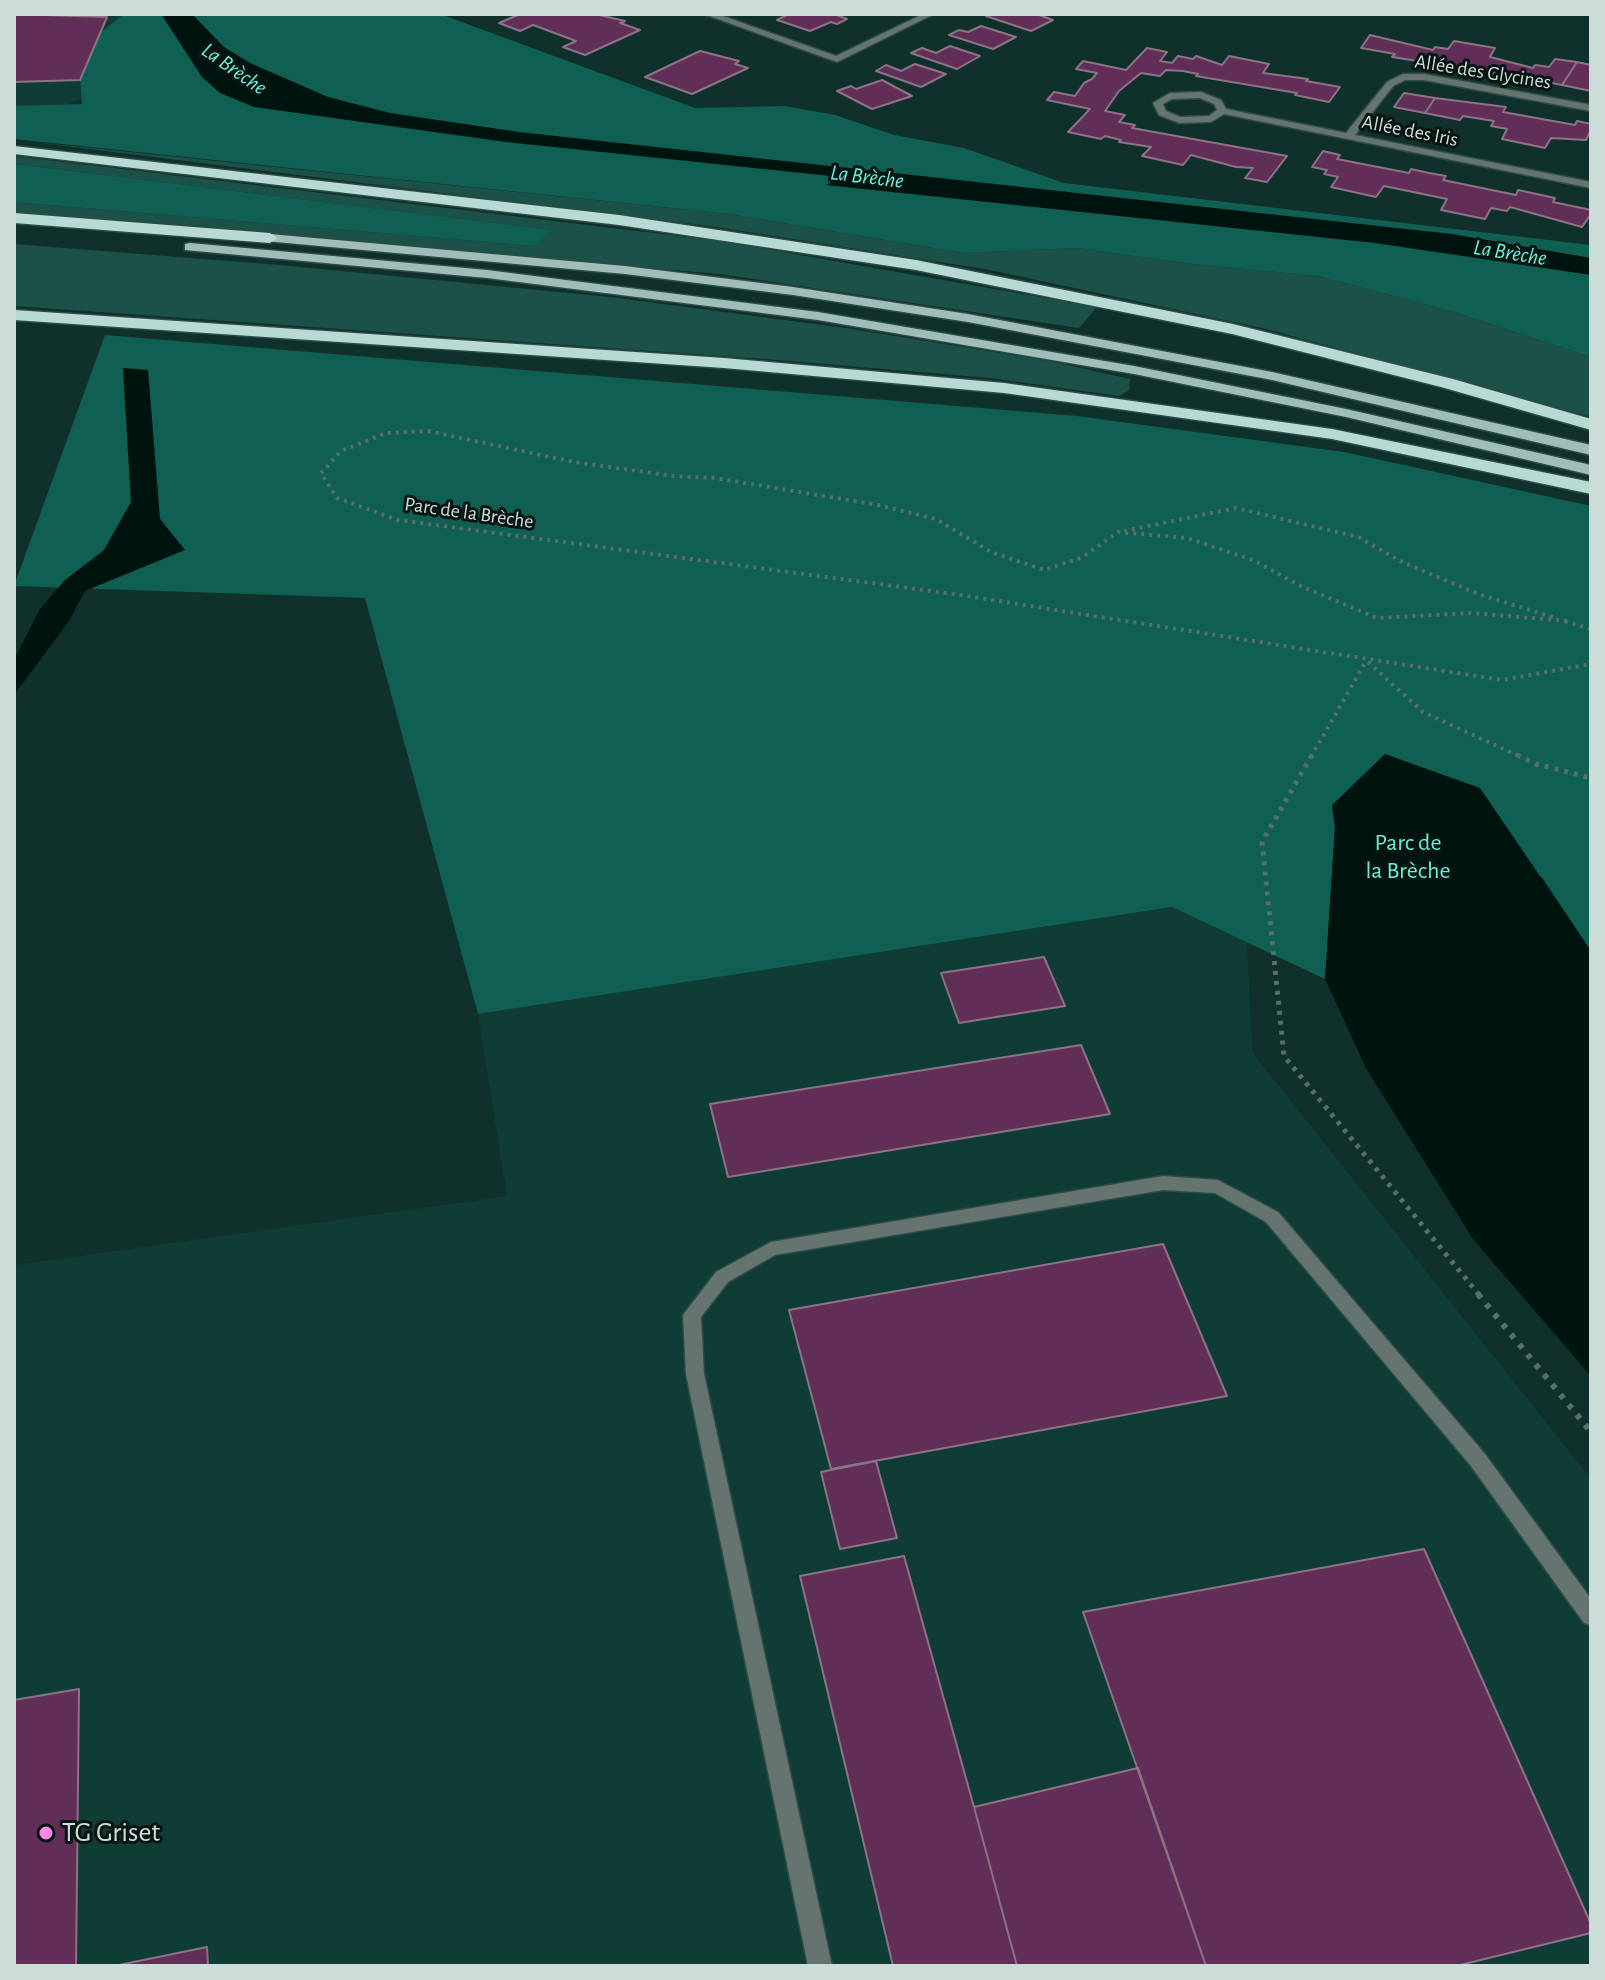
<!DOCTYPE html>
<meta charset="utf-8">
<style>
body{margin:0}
#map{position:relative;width:1605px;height:1980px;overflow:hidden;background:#10302b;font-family:"Alegreya Sans",sans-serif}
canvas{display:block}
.frame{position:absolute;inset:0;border:16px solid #ccddd9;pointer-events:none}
</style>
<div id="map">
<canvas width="1605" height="1980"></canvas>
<div class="frame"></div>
</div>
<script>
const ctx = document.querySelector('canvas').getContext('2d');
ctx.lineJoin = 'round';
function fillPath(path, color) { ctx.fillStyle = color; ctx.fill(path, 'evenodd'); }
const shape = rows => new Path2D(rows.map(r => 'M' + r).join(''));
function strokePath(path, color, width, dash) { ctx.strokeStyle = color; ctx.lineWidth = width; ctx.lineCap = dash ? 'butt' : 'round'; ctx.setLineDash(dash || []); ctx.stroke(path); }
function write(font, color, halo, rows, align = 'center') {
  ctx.font = font + ' "Alegreya Sans",sans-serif'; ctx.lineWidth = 6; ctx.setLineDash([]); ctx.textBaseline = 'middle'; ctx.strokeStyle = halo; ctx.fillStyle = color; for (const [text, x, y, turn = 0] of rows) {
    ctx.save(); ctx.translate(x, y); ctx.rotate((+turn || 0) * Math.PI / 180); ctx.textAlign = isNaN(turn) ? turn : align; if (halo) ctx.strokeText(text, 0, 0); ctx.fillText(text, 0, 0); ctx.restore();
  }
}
const built = shape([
 [14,14,124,14,100,33,80,80,81,99,56,107,14,106],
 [1172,907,1247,942,1252,1052,1591,1479,1591,1966,14,1966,14,1265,507,1196,478,1014]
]);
const green = shape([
 [33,142,729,214,963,253,1077,248,1193,264,1318,276,1454,312,1591,357,1591,417,1262,328,985,269,716,227],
 [14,156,720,241,1097,307,1079,328,720,274,14,215,14,202,535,246,551,230,14,164],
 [14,244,280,265,610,297,846,328,1049,361,1130,379,1129,390,1119,396,990,378,765,359,14,306]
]);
const forest = shape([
 [124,14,440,14,695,108,785,106,835,115,894,135,964,148,1064,183,1591,245,1591,357,1454,312,1318,276,1193,264,1077,248,963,253,729,214,14,139,14,106,82,104,80,80,100,33],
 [14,164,552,230,535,246,14,202],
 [105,335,1077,416,1344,452,1591,506,1591,951,1542,877,1332,805,1335,828,1325,979,1172,907,478,1014,365,598,14,586]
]);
const water = shape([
 [161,14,192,14,224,47,250,63,328,97,390,113,519,132,1452,234,1591,258,1591,275,1375,243,826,185,840,177,506,142,254,107,220,93,202,77],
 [123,368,148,370,160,519,185,550,85,591,69,621,14,695,14,660,40,609,65,580,104,550,131,502],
 [1385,754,1480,788,1591,951,1591,1376,1473,1239,1367,1070,1325,979,1335,828,1332,805]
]);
const building = shape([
 [14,14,107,17,80,80,14,82,14,14],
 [520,14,595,14,625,21,620,23,640,30,585,55,563,47,576,41,533,25,520,31,499,23,520,14],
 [789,14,834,14,847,19,837,24,831,22,810,31,777,20,789,14],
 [991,14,1036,14,1053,20,1031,31,986,16,991,14],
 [981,26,1016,37,993,49,949,35,959,30,968,32,981,26],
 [1370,35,1433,50,1435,47,1448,49,1454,41,1495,48,1490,57,1533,68,1535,65,1549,67,1555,59,1577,62,1562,85,1527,78,1525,82,1492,76,1494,73,1392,57,1395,54,1361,48,1370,35],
 [950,46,980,56,957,69,911,53,922,48,936,53,950,46],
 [1147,48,1167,52,1160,61,1172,63,1178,56,1193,59,1196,56,1222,65,1229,56,1269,64,1263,73,1308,79,1306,81,1340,87,1329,102,1295,95,1297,93,1196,76,1198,74,1183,71,1166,70,1160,76,1141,73,1119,91,1105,111,1125,115,1119,122,1135,125,1132,128,1287,156,1267,182,1245,178,1253,168,1236,167,1191,155,1183,165,1142,156,1151,147,1119,142,1121,140,1105,136,1101,139,1068,132,1090,109,1047,100,1054,92,1075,96,1084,83,1092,79,1097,73,1076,69,1083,61,1126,70,1147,48],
 [700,51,739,61,735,64,748,68,692,94,645,77,700,51],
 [1577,62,1591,65,1591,91,1562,85,1577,62],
 [915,64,946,74,921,87,876,71,886,65,901,71,915,64],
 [882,80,912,96,872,109,837,91,851,86,856,89,882,80],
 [1404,93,1435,98,1425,113,1394,107,1404,93],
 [1435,98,1506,107,1503,112,1575,125,1577,121,1591,124,1591,130,1586,140,1551,138,1545,148,1502,139,1507,129,1491,126,1494,121,1463,116,1460,120,1425,113,1435,98],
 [1323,151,1340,155,1337,159,1409,173,1411,169,1429,173,1446,176,1443,180,1516,195,1518,190,1555,198,1553,202,1591,210,1591,214,1582,227,1510,207,1507,211,1491,208,1485,219,1441,210,1447,199,1384,186,1376,197,1331,187,1338,177,1324,174,1327,170,1312,167,1323,151],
 [1044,957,1065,1006,959,1023,941,973,1044,957],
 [1081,1045,1110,1114,728,1177,710,1104,1081,1045],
 [1163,1244,1227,1396,831,1469,789,1310,1163,1244],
 [876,1461,897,1538,840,1549,821,1472,876,1461],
 [1424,1549,1591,1924,1591,1933,1456,1966,1206,1966,1083,1612,1424,1549],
 [904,1556,974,1807,1017,1966,893,1966,800,1576,904,1556],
 [79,1689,76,1966,14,1966,14,1700,79,1689],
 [1138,1768,1206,1966,1017,1966,974,1807,1138,1768],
 [207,1947,208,1966,114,1966,207,1947]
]);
const pathFar2 = shape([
 [1124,531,1236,508,1358,537,1402,562,1481,595,1556,618],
 [1565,621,1591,629],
 [1567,621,1471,613,1377,618,1301,586,1253,560,1187,538,1118,532,1083,557,1044,570,991,552,936,519,878,505,715,478,673,476,574,462,428,431,386,433,341,451,321,473,337,498,398,520,954,594,1502,680,1591,664],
 [1368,662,1423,712,1521,757],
 [1311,757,1366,661]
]);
const pathFar1 = shape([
 [1312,755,1262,842,1284,1056,1480,1296],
 [1517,755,1536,764,1591,778]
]);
const path = shape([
 [1478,1294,1591,1432]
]);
const lane = shape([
 [1163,1176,1218,1180,1278,1212,1485,1454,1591,1599,1591,1625,1584,1623,1471,1466,1266,1222,1215,1193,1163,1190,775,1255,728,1282,701,1317,704,1374,832,1966,808,1966,686,1374,683,1315,716,1272,771,1242,1163,1176]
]);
const street = shape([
 [704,14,717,14,836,56,923,14,934,14,837,62,704,14],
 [1403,74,1424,74,1591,105,1591,111,1424,80,1405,80,1393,86,1355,135,1591,182,1591,188,1224,114,1211,122,1179,123,1159,115,1153,103,1170,93,1201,92,1221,100,1226,109,1346,133,1387,82,1403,74],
 [1200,98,1214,104,1217,110,1209,116,1180,117,1166,111,1163,104,1172,99,1200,98]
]);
const primary = shape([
 [270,234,625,266,793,287,968,314,1272,372,1591,445,1591,455,1272,380,968,322,793,295,625,274,265,241,263,238,270,234],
 [190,243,487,270,818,312,1134,366,1346,409,1591,465,1591,475,1346,417,1134,374,818,320,487,278,185,250,185,244,190,243]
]);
const highway = shape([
 [14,146,619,215,916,260,1233,324,1453,379,1591,419,1591,430,1441,387,1232,334,916,270,619,225,14,154,14,146],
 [14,213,270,233,278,238,270,243,14,223,14,213],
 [14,310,724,358,1004,383,1332,429,1591,482,1591,494,1332,439,1004,393,724,368,14,320,14,310]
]);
const markers = [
 [46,1833,8,"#fb87e6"]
];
const farStreetnames = [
 ["Allée des Glycines",1483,72,9],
 ["Allée des Iris",1410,131,11],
 ["Parc de la Brèche",469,513,8]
];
const farWaternames = [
 ["La Brèche",234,69,35],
 ["La Brèche",867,177,7],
 ["La Brèche",1510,253,9]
];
const parkNames = [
 ["Parc de",1408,843],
 ["la Brèche",1408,871]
];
const nearPoinames = [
 ["TG Griset",62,1833]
];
fillPath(built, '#0f3c35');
fillPath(green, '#1b5148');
fillPath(forest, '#0f5f53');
fillPath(water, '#00140f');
fillPath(building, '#612e58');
strokePath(building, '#8b7385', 2);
strokePath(lane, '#2e4c47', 3);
strokePath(street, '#2e4c47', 3);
strokePath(primary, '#2e4c47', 3);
strokePath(highway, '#2e4c47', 3);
strokePath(pathFar2, '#556f6b', 4, [3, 5]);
strokePath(pathFar1, '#556f6b', 5, [4, 6]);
strokePath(path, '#556f6b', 6, [5, 8]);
fillPath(lane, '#657470');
fillPath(street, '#657470');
fillPath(primary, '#a0beb7');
fillPath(highway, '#b7dbd3');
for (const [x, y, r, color] of markers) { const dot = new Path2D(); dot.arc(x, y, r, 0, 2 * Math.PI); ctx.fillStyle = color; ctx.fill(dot); strokePath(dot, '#081513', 3); }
write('20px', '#ccddd9', '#081513', farStreetnames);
write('italic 22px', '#6bf1da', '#081513', farWaternames);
write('24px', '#68eed7', '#081513', parkNames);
write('28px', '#ccddd9', '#081513', nearPoinames, 'left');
</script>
